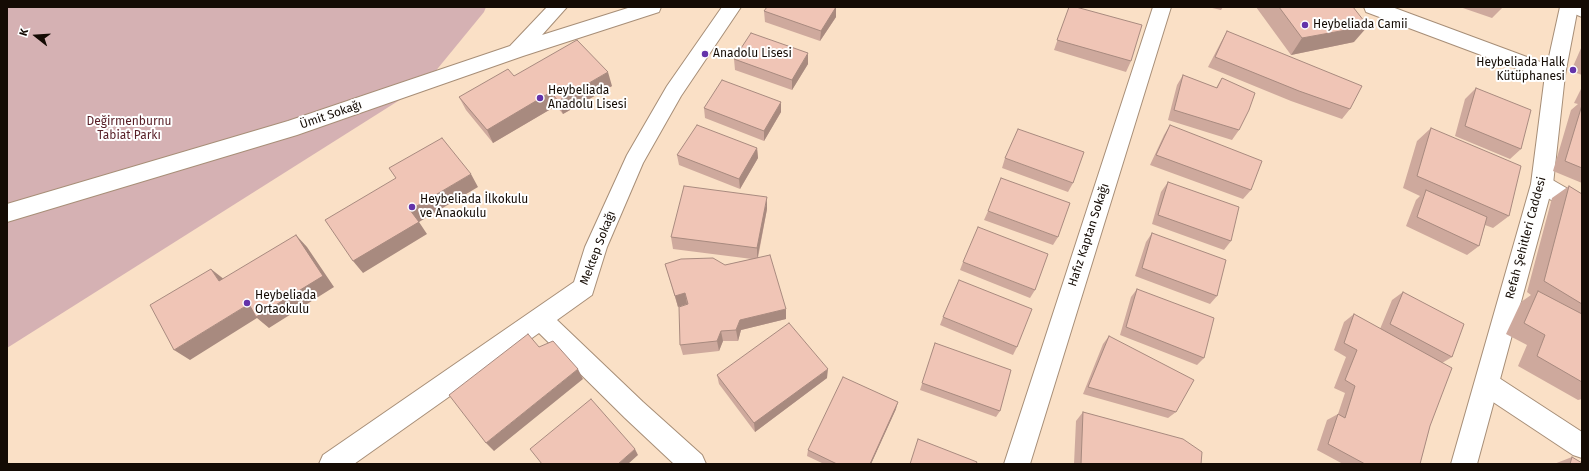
<!DOCTYPE html>
<meta charset="utf-8">
<style>
body{margin:0}
#map{position:relative;width:1589px;height:471px;overflow:hidden;background:#fae0c6;font-family:"Fira Sans",sans-serif}
canvas{display:block}
.frame{position:absolute;inset:0;border:8px solid #140b04;pointer-events:none}
.north{position:absolute;left:16px;top:16px;width:40px;height:40px;-webkit-text-stroke:3px #fff;paint-order:stroke;rotate:287deg;font-size:11px;font-weight:700;line-height:16px;text-align:center;color:#140b04}
.north::after{content:'';display:block;margin:auto;width:14px;height:18px;background:#140b04;clip-path:polygon(50% 0,100% 100%,50% 72%,0 100%)}
</style>
<div id="map">
<canvas width="1589" height="471"></canvas>
<div class="frame"></div>
<div class="north">K</div>
</div>
<script>
const ctx = document.querySelector('canvas').getContext('2d');
ctx.lineJoin = 'round';
function fillPath(path, color) { ctx.fillStyle = color; ctx.fill(path, 'evenodd'); }
const shape = rows => new Path2D(rows.map(r => 'M' + r).join(''));
function strokePath(path, color, width, dash) { ctx.strokeStyle = color; ctx.lineWidth = width; ctx.lineCap = dash ? 'butt' : 'round'; ctx.setLineDash(dash || []); ctx.stroke(path); }
function write(font, color, halo, rows, align = 'center') {
  ctx.font = font + ' "Fira Sans",sans-serif'; ctx.lineWidth = 4; ctx.setLineDash([]); ctx.textBaseline = 'middle'; ctx.strokeStyle = halo; ctx.fillStyle = color; for (const [text, x, y, turn = 0] of rows) {
    ctx.save(); ctx.translate(x, y); ctx.rotate((+turn || 0) * Math.PI / 180); ctx.textAlign = isNaN(turn) ? turn : align; if (halo) ctx.strokeText(text, 0, 0); ctx.fillText(text, 0, 0); ctx.restore();
  }
}
const green = shape([
 [7,7,486,7,484,12,425,84,7,348]
]);
const street = shape([
 [547,7,567,7,542,35,631,7,661,7,659,12,523,56,297,135,7,222,7,204,288,121,510,46,547,7],
 [722,7,741,7,681,96,643,163,607,247,592,295,557,320,643,402,702,455,706,464,674,464,625,418,539,333,354,464,319,464,323,455,574,282,585,247,627,155,667,86,722,7],
 [1153,7,1171,7,1030,464,1004,464,1153,7],
 [1364,7,1392,7,1562,70,1565,75,1562,80,1555,82,1548,80,1366,12,1364,7],
 [1568,7,1582,7,1582,17,1570,12,1568,7],
 [1542,175,1549,178,1582,197,1582,217,1574,214,1535,190,1531,184,1535,178,1542,175],
 [1487,373,1496,376,1582,432,1582,458,1573,455,1478,392,1475,384,1478,376,1487,373]
]);
const secondary = shape([
 [1560,7,1578,7,1565,75,1553,184,1477,464,1451,464,1531,184,1545,75,1560,7]
]);
const wall = shape([
 [767,7,836,7,836,17,820,41,765,22,764,11],
 [1069,7,1131,61,1126,72,1054,50],
 [1208,7,1223,7,1221,10],
 [1256,7,1353,7,1354,42,1291,55],
 [1460,7,1503,7,1492,18],
 [1227,31,1350,109,1342,119,1291,101,1208,67,1221,42],
 [1582,46,1582,75,1571,71],
 [734,59,808,64,792,90,735,70],
 [1183,75,1216,88,1222,78,1239,130,1232,140,1168,120,1177,85],
 [514,76,612,86,563,114,556,106,493,143,466,110,459,97],
 [1582,87,1582,183,1553,171,1571,110,1578,104,1574,103],
 [1476,88,1521,149,1510,159,1455,136,1465,99],
 [704,108,781,112,764,141,705,118],
 [1170,125,1251,190,1243,199,1150,165,1164,135],
 [1431,128,1509,216,1493,228,1485,225,1479,246,1467,255,1406,226,1416,200,1420,196,1403,188,1417,141],
 [757,148,758,158,740,189,679,165,677,155],
 [1005,158,1073,183,1068,192,1002,168],
 [1168,182,1231,241,1224,250,1152,224,1161,192],
 [1569,186,1582,194,1582,399,1578,400,1518,366,1527,345,1506,334,1521,302,1531,295,1527,292,1552,198],
 [767,209,758,258,786,319,741,330,738,341,723,341,719,351,683,355,680,345,687,305,687,304,678,307,665,264,725,265,752,259,673,249,671,237],
 [988,211,1058,237,1053,245,984,220],
 [1152,233,1217,296,1210,304,1135,276,1146,242],
 [963,262,1035,290,1030,298,960,270],
 [1137,289,1204,358,1197,365,1120,335,1131,297],
 [1403,292,1452,357,1442,363,1430,426,1420,464,1343,464,1317,450,1327,420,1338,414,1345,393,1334,388,1346,357,1334,350,1344,322,1354,314,1380,329,1392,300],
 [943,317,1017,347,1013,355,940,325],
 [1109,336,1176,412,1168,418,1083,394,1103,344],
 [935,343,1000,411,996,417,920,390],
 [717,375,827,378,755,432,719,384],
 [896,409,871,464,824,464,807,456,808,450],
 [1083,412,1201,464,1074,464,1076,421],
 [1572,457,1582,464,1554,464]
]);
const shadedWall = shape([
 [836,7,836,17,820,41,821,31],
 [1368,26,1354,42,1291,55,1302,38],
 [808,53,808,64,792,90,792,80],
 [608,72,612,86,563,114,558,101],
 [551,92,556,106,493,143,487,130],
 [781,102,781,112,764,141,764,131],
 [757,148,758,158,740,189,739,179],
 [471,174,478,187,419,222,427,234,363,273,353,261,410,210],
 [767,197,767,209,757,260,757,248],
 [296,235,307,247,334,287,269,328,257,318,190,360,174,350,249,304],
 [211,269,225,280,219,281],
 [685,293,687,304,678,307,675,296],
 [786,309,786,319,741,330,738,341,736,330,740,320],
 [721,331,723,341,719,351,717,341],
 [578,369,583,379,494,451,486,443],
 [828,369,827,378,755,432,754,423],
 [898,402,896,409,871,464,870,464],
 [635,449,638,455,628,464,618,464]
]);
const building = shape([
 [767,7,836,7,821,31,764,11,767,7],
 [1069,7,1076,7,1142,25,1131,61,1057,40,1069,7],
 [1279,7,1353,7,1368,26,1302,38,1279,7],
 [1227,31,1362,86,1350,109,1299,91,1215,57,1227,31],
 [751,33,808,53,792,80,734,59,751,33],
 [577,40,608,72,558,101,551,92,487,130,459,97,508,69,514,76,577,40],
 [1183,75,1217,88,1222,78,1255,93,1249,110,1239,130,1174,110,1183,75],
 [722,80,781,102,764,131,704,108,722,80],
 [1476,88,1531,110,1521,149,1465,126,1476,88],
 [1582,105,1582,168,1565,161,1582,105],
 [697,125,757,148,739,179,677,155,697,125],
 [1170,125,1262,161,1251,190,1156,155,1170,125],
 [1431,128,1521,166,1509,216,1417,176,1431,128],
 [1018,129,1084,152,1073,183,1005,158,1018,129],
 [442,138,471,174,410,210,419,222,353,261,325,220,396,178,389,168,442,138],
 [1001,178,1070,203,1058,237,988,211,1001,178],
 [1168,182,1239,207,1231,241,1158,215,1168,182],
 [684,186,767,197,757,248,671,237,684,186],
 [1569,186,1582,194,1582,304,1544,281,1569,186],
 [1426,190,1487,217,1479,246,1417,217,1426,190],
 [978,227,1048,254,1035,290,963,262,978,227],
 [1152,233,1226,260,1217,296,1142,268,1152,233],
 [296,235,323,276,256,317,249,304,174,350,150,305,211,269,219,281,296,235],
 [770,255,786,309,740,320,736,330,721,331,717,341,680,345,679,307,688,304,685,293,675,296,665,264,681,259,713,258,725,265,770,255],
 [959,280,1032,309,1017,347,943,317,959,280],
 [1137,289,1214,318,1204,358,1126,327,1137,289],
 [1538,291,1582,314,1582,382,1537,356,1545,335,1524,323,1538,291],
 [1403,292,1464,324,1452,357,1390,324,1403,292],
 [1354,314,1452,368,1430,426,1420,464,1365,464,1328,444,1338,414,1345,418,1355,386,1345,380,1357,350,1344,343,1354,314],
 [789,323,828,369,754,423,717,375,789,323],
 [528,334,539,347,553,341,578,369,486,443,449,395,528,334],
 [1109,336,1194,380,1176,412,1088,387,1109,336],
 [935,343,1011,370,1000,411,922,383,935,343],
 [843,377,898,402,870,464,837,464,808,450,843,377],
 [591,399,635,449,618,464,542,464,530,449,591,399],
 [1083,412,1183,439,1202,452,1201,464,1081,464,1083,412],
 [918,439,977,462,976,464,910,464,918,439],
 [1572,457,1582,463,1582,464,1570,464,1572,457]
]);
const markers = [
 [1305,25,4,"#6433aa"],
 [705,54,4,"#6433aa"],
 [1573,70,4,"#6433aa"],
 [540,98,4,"#6433aa"],
 [412,207,4,"#6433aa"],
 [247,303,4,"#6433aa"]
];
const poiNames = [
 ["Heybeliada Camii",1313,25],
 ["Anadolu Lisesi",713,54],
 ["Heybeliada Halk",1565,63,"right"],
 ["Kütüphanesi",1565,77,"right"],
 ["Heybeliada",548,91],
 ["Anadolu Lisesi",548,105],
 ["Heybeliada İlkokulu",420,200],
 ["ve Anaokulu",420,214],
 ["Heybeliada",255,296],
 ["Ortaokulu",255,310]
];
const streetNames = [
 ["Ümit Sokağı",331,115,-19],
 ["Hafız Kaptan Sokağı",1089,235,-72],
 ["Refah Şehitleri Caddesi",1526,238,-75],
 ["Mektep Sokağı",598,248,-69]
];
const parkNames = [
 ["Değirmenburnu",129,122],
 ["Tabiat Parkı",129,136]
];
fillPath(green, '#d5b1b3');
strokePath(street, '#a78e77', 2);
strokePath(secondary, '#a78e77', 2);
fillPath(street, '#fff');
fillPath(secondary, '#fff');
fillPath(wall, '#cea99d');
fillPath(shadedWall, '#a88a7f');
fillPath(building, '#f0c5b6');
strokePath(building, '#a88a7f', 1);
for (const [x, y, r, color] of markers) { const dot = new Path2D(); dot.arc(x, y, r, 0, 2 * Math.PI); ctx.fillStyle = color; ctx.fill(dot); strokePath(dot, '#fff', 1.5); }
write('12px', '#140b04', '#fff', poiNames, 'left');
write('12px', '#140b04', '#fff', streetNames);
write('12px', '#571e26', '#fff', parkNames);
</script>
